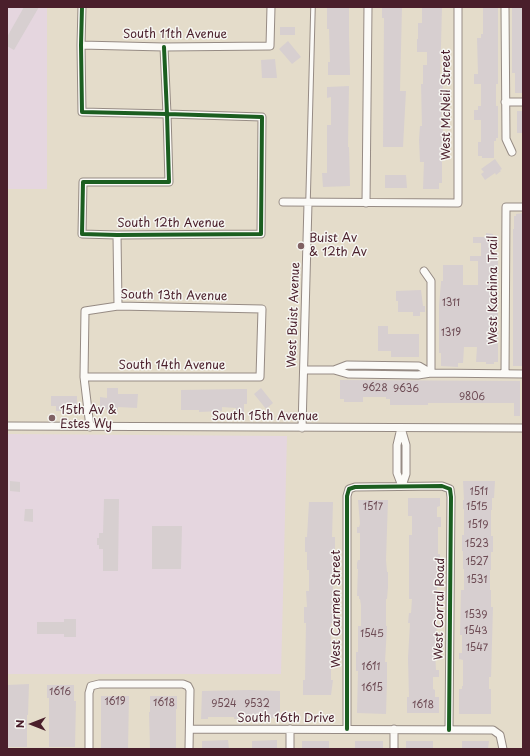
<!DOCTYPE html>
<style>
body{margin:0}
#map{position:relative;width:530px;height:756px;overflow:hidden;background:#e4dcca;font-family:"Playpen Sans",sans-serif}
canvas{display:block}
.frame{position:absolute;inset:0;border:8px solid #4a1f2b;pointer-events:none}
.north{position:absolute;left:12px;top:704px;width:40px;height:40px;-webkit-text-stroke:3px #f6f6f2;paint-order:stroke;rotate:270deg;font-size:11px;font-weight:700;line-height:16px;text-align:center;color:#4a1f2b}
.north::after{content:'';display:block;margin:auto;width:14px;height:18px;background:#4a1f2b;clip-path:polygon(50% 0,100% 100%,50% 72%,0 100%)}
</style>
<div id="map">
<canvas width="530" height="756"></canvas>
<div class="frame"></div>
<div class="north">N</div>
</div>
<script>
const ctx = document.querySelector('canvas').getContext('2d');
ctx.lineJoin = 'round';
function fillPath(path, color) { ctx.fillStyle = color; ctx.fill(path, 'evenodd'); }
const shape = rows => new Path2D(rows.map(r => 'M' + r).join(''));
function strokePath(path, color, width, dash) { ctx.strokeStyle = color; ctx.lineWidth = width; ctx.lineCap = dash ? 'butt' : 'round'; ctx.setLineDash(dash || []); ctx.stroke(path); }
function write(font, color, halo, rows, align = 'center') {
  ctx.font = font + ' "Playpen Sans",sans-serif'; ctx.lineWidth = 3; ctx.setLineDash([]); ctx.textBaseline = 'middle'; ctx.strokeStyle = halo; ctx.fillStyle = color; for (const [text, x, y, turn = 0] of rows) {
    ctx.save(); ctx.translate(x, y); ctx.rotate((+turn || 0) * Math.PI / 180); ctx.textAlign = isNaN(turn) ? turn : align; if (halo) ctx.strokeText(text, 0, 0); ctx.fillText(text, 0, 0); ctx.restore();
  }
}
const built = shape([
 [7,7,47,7,47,189,7,189],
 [7,434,287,436,281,674,7,674]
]);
const building = shape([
 [24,7,39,7,14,50,7,46,7,37],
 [327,7,349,7,349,36,350,75,328,75,328,62,330,62,329,29,327,29],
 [382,7,402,7,400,91,406,91,403,147,383,147,384,18,382,18],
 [422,7,442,7,440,84,443,84,441,126,443,126,442,161,442,183,439,183,439,189,423,189,424,162,420,162,419,140,420,126,422,126,421,84,423,84,423,65,427,65,427,52,417,52,417,39,418,39,418,23,422,23],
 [483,7,498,7,498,84,496,84,496,106,498,106,498,138,496,138,496,141,494,141,494,158,482,158,482,156,478,156,478,142,481,142,481,120,474,120,474,110,478,110,478,106,481,106,481,84,474,84,474,74,478,74,477,38,481,38,481,34,483,34],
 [512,7,523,7,523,93,515,93,515,73,512,73],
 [280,27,295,27,295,35,280,35],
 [288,41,301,57,292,64,279,49],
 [275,59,277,78,262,78,261,60],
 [349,86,348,147,349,147,350,186,323,187,322,173,327,173,327,125,331,125,331,97,327,98,327,87],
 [517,111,523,111,523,133,517,133],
 [495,159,502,169,500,170,501,171,496,175,495,173,485,180,481,174,484,172,481,169],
 [385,175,406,175,407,188,385,188],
 [523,213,523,366,513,366,513,229,514,229,514,216,516,216,516,214],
 [486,233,493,234,493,238,495,238,495,256,498,256,498,362,494,362,494,364,486,364,486,362,476,362,477,347,464,347,463,363,458,363,458,367,441,366,441,353,439,353,439,305,441,283,441,281,443,281,443,265,463,265,463,285,478,285,478,261,470,261,470,256,481,256,481,243,473,243,473,237,486,237],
 [421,290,423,306,425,306,425,312,420,312,420,316,413,316,413,312,398,312,398,301,396,301,396,291],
 [378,326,388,326,388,334,419,334,419,357,391,357,391,351,378,351],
 [340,380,520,381,520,416,514,416,514,403,428,403,428,405,390,405,390,399,386,399,386,397,363,397,363,402,344,402,344,399,340,399],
 [107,388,118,388,118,394,138,394,137,408,118,407,118,410,106,410,106,408,100,408,100,397,107,398],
 [261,388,273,403,266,409,254,394],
 [239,389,247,389,247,404,244,404,244,412,236,412,236,408,222,407,222,411,199,412,199,410,181,410,181,390],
 [51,396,77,396,77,411,56,411,56,406,51,406],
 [10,481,20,482,20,492,10,491],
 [463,481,495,481,494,498,492,498,492,510,491,510,491,536,493,536,493,552,491,552,491,570,490,570,490,590,491,590,491,607,493,607,491,677,489,677,489,689,491,689,491,714,459,714,459,689,462,689,462,686,463,686,463,660,459,659,459,653,462,653,462,635,460,635,461,590,464,590,464,569,463,569,463,551,462,551,462,535,464,535,464,509,463,509,463,500,464,500],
 [408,498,440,498,440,506,437,507,437,517,441,517,441,527,438,527,438,554,440,554,440,563,437,563,437,590,440,590,440,600,438,600,436,645,437,645,437,650,435,651,436,670,439,670,439,677,433,677,433,689,435,690,435,697,439,697,439,713,407,713,407,697,409,697,408,658,410,623,408,623,409,613,411,613,412,599,409,599,409,535,412,535,412,516,408,516],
 [104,499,119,499,118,571,103,571,103,549,99,549,99,545,97,545,97,538,99,538,99,533,103,533],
 [358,500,388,500,386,560,387,572,388,572,388,587,387,599,386,599,386,626,387,626,385,662,387,662,387,680,386,714,357,713,358,671,356,671,356,652,358,652,358,626,361,626,361,605,360,599,359,599,359,596,357,596,358,569,357,569,357,563,358,560,360,560,360,533,357,533,357,527,359,527,360,524],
 [309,502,333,502,332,537,335,537,335,551,333,551,333,590,335,590,336,598,335,623,331,623,331,680,333,680,331,695,303,695,303,680,305,680,306,623,304,623,304,607,307,607,306,591,309,591,309,570,307,570,307,552,305,552,305,537,307,537],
 [25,509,33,509,33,522,24,521],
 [152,526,182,526,181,569,152,569],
 [64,619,76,619,76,637,64,637,64,634,37,634,37,622,64,622],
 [29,684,28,715,27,715,27,747,7,747,7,685],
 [47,685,74,685,74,701,76,701,75,747,49,747,49,698,47,698],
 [249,690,280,691,280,718,234,719,234,717,208,717,208,719,201,719,202,691],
 [101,696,129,696,128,749,101,749],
 [150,696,177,696,177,709,176,709,176,749,150,749,149,712,150,712],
 [228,740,229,749,202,749,202,741],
 [277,740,277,749,252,749,252,741],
 [302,741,329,741,329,749,302,749],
 [355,741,383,741,383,749,355,749],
 [406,741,433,741,433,749,406,749],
 [462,741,489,741,488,749,462,749]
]);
const service = shape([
 [308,202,313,7]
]);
const minor = shape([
 [82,7,81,45,82,112,167,114,262,117,261,234,117,235,82,234,83,182,169,182,167,114,164,47],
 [505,7,506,139,512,152],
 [81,45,164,47,270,46,271,7],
 [505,102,523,102],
 [283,202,458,203,458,7],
 [366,203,368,7],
 [117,235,118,306],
 [424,271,431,281,431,373],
 [304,370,334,370,348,374,418,375,431,373,523,374],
 [334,370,347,365,419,366,431,373],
 [505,374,506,207,523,207],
 [84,377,260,377,262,309,118,306,85,311,84,377,90,427],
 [7,426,523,428],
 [302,428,308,203],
 [401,428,397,445,397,473,402,486],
 [401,428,406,445,406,474,402,486],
 [190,729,493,730,500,735,503,749],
 [347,729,347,496,349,489,355,487,442,486,450,489,451,497,449,730],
 [89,749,89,693,91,686,99,684,183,684,188,686,190,690,189,749],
 [290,749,290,729],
 [394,749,394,729]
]);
const cycleway = shape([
 [82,7,81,45,82,112,167,114,262,117,261,234,117,235,82,234,83,182,169,182,167,114,164,47],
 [347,729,347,496,349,489,355,487,442,486,450,489,451,497,449,730]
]);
const markers = [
 [301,246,4,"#806163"],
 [52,418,4,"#806163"]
];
const numberNames = [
 ["1311",451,303],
 ["1319",451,333],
 ["9628",375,388],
 ["9636",406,389],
 ["9806",472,397],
 ["1511",479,492],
 ["1517",373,507],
 ["1515",477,507],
 ["1519",478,525],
 ["1523",477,544],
 ["1527",477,562],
 ["1531",477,580],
 ["1539",476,615],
 ["1543",476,631],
 ["1545",372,634],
 ["1547",477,648],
 ["1611",371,667],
 ["1615",372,688],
 ["1616",60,692],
 ["1619",115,702],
 ["1618",164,703],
 ["9524",224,704],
 ["9532",257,704],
 ["1618",423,705]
];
const streetNames = [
 ["South 11th Avenue",175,35],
 ["West McNeil Street",447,105,-90],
 ["South 12th Avenue",171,224],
 ["West Kachina Trail",494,290,-90],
 ["South 13th Avenue",174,296,1],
 ["West Buist Avenue",294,315,-88],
 ["South 14th Avenue",172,366],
 ["South 15th Avenue",265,417],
 ["West Carmen Street",337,609,-90],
 ["West Corral Road",440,609,-89],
 ["South 16th Drive",286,719]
];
const poiNames = [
 ["Buist Av",309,239],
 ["& 12th Av",309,253],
 ["15th Av &",60,411],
 ["Estes Wy",60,425]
];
fillPath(built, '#e5d6df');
fillPath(building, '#d7cfd0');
strokePath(service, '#968b84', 5.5);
strokePath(minor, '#968b84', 9);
strokePath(service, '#fbfaf7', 3.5);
strokePath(minor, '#fbfaf7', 7);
strokePath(cycleway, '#1b5e20', 4);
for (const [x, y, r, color] of markers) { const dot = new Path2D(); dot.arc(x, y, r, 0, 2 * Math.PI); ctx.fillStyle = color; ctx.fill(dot); strokePath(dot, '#f6f6f2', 1.5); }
write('10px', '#6d4b54', null, numberNames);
write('12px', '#4a1f2b', '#f6f6f2', streetNames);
write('12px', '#4a1f2b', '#f6f6f2', poiNames, 'left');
</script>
